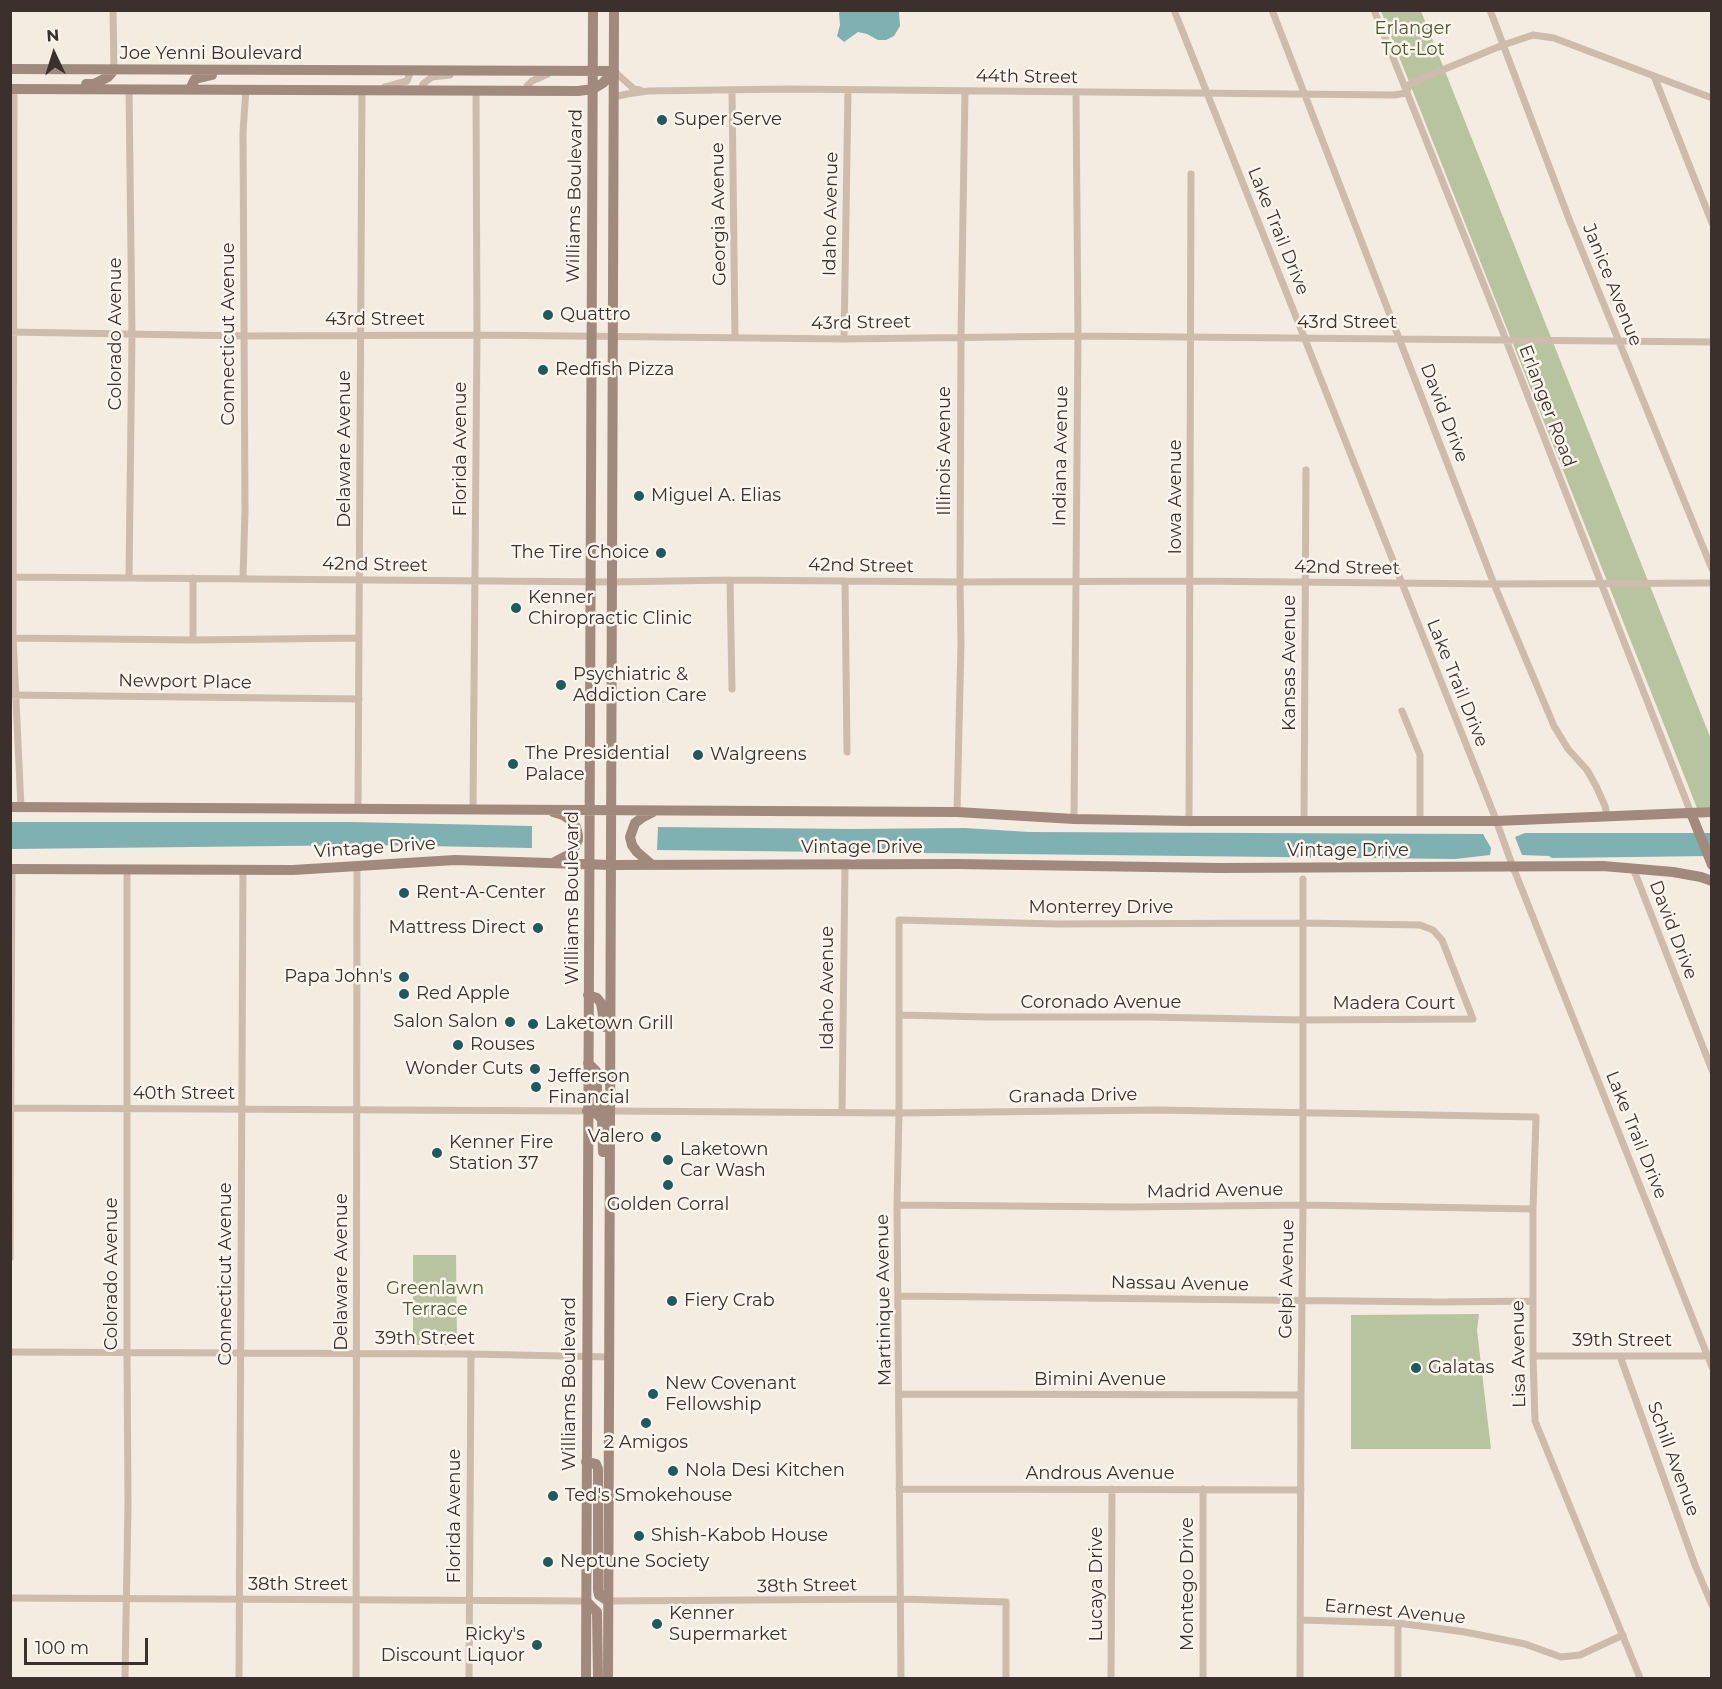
<!DOCTYPE html>
<style>
body{margin:0}
#map{position:relative;width:1722px;height:1689px;overflow:hidden;background:#f4ebe1;font-family:Montserrat,sans-serif}
canvas{display:block}
.frame{position:absolute;inset:0;border:12px solid #3b302b;pointer-events:none}
.north{position:absolute;left:24px;top:24px;width:60px;height:60px;-webkit-text-stroke:4px #fbf5ee;paint-order:stroke;rotate:356deg;font-size:16px;font-weight:700;line-height:24px;text-align:center;color:#3b302b}
.north::after{content:'';display:block;margin:auto;width:21px;height:27px;background:#3b302b;clip-path:polygon(50% 0,100% 100%,50% 72%,0 100%)}
.scale{position:absolute;left:24px;top:1638px;width:124px;height:27px;box-sizing:border-box;border:3px solid #3b302b;border-top:0;padding-left:8px;font-size:18px;line-height:21px;white-space:nowrap;color:#3b302b;-webkit-text-stroke:4px #fbf5ee;paint-order:stroke}
</style>
<div id="map">
<canvas width="1722" height="1689"></canvas>
<div class="frame"></div>
<div class="north">N</div>
<div class="scale">100 m</div>
</div>
<script>
const ctx = document.querySelector('canvas').getContext('2d');
ctx.lineJoin = 'round';
function fillPath(path, color) { ctx.fillStyle = color; ctx.fill(path, 'evenodd'); }
const shape = rows => new Path2D(rows.map(r => 'M' + r).join(''));
function strokePath(path, color, width, dash) { ctx.strokeStyle = color; ctx.lineWidth = width; ctx.lineCap = dash ? 'butt' : 'round'; ctx.setLineDash(dash || []); ctx.stroke(path); }
function write(font, color, halo, rows, align = 'center') {
  ctx.font = font + ' Montserrat,sans-serif'; ctx.lineWidth = 5; ctx.setLineDash([]); ctx.textBaseline = 'middle'; ctx.strokeStyle = halo; ctx.fillStyle = color; for (const [text, x, y, turn = 0] of rows) {
    ctx.save(); ctx.translate(x, y); ctx.rotate((+turn || 0) * Math.PI / 180); ctx.textAlign = isNaN(turn) ? turn : align; if (halo) ctx.strokeText(text, 0, 0); ctx.fillText(text, 0, 0); ctx.restore();
  }
}
const green = shape([
 [1381,11,1421,11,1711,739,1711,807,1697,808],
 [413,1255,456,1255,457,1345,413,1345],
 [1479,1314,1477,1330,1491,1449,1351,1449,1351,1315]
]);
const water = shape([
 [841,10,899,11,900,26,894,36,886,40,878,40,867,34,858,32,844,42,837,36,840,25,839,13],
 [10,822,351,822,532,826,532,848,370,845,11,849],
 [658,827,852,829,965,828,1029,832,1483,834,1491,848,1490,855,1455,859,657,850],
 [1525,833,1711,833,1711,856,1552,858,1549,856,1522,855,1515,837]
]);
const street = shape([
 [113,10,114,70],
 [1174,10,1493,812,1513,867,1712,1367],
 [1272,10,1494,584,1554,726,1568,749,1587,770,1596,786,1605,806,1607,816],
 [1374,10,1506,340,1691,813],
 [1490,10,1569,219,1712,569],
 [614,71,634,89,640,90],
 [1654,76,1712,223],
 [385,87,407,81,411,71],
 [14,89,13,638,21,807],
 [421,90,423,84,432,77,450,75],
 [525,91,527,86,532,81,548,74],
 [732,91,735,337],
 [614,97,627,94,648,91,788,89,1394,95,1406,93,1410,84,1423,78,1503,45,1533,35,1554,38,1712,98],
 [10,332,245,336,477,335,844,339,1078,336,1712,342],
 [844,339,848,90],
 [10,577,612,582,730,580,960,582,1191,581,1494,584,1712,583],
 [129,578,132,335,129,89],
 [243,578,245,511,243,132,246,89],
 [730,580,732,689],
 [845,581,847,752],
 [10,638,193,640,359,638],
 [193,640,193,578],
 [10,695,359,699],
 [1402,711,1420,755,1420,821],
 [358,808,362,90],
 [473,809,477,335,476,90],
 [957,812,961,643,960,582,961,337,965,91],
 [1074,819,1078,336,1076,93],
 [1304,820,1306,470],
 [1189,821,1191,174],
 [1633,868,1712,1070],
 [899,1015,987,1017,1147,1017,1303,1020,1473,1019,1442,940,1433,930,1420,925,1303,923,1056,924,899,920,899,1113,897,1205,901,1678],
 [10,1108,587,1111],
 [610,1111,899,1113,1158,1110,1536,1117,1533,1209,1533,1356,1535,1421,1640,1678],
 [842,1112,845,864],
 [897,1205,1130,1207,1303,1205,1533,1209],
 [10,1258,12,869],
 [899,1296,1440,1302,1533,1301],
 [10,1352,471,1354,609,1357],
 [1533,1356,1710,1356],
 [1620,1356,1695,1565,1712,1605],
 [900,1394,1301,1395],
 [899,1489,1301,1490],
 [1203,1489,1203,1678],
 [10,1598,586,1601],
 [608,1601,900,1599,1006,1602,1006,1678],
 [1301,1620,1398,1623,1465,1632,1525,1644,1561,1657,1580,1655,1623,1635],
 [125,1678,128,1504,127,1352,127,870],
 [239,1678,243,870],
 [356,1678,357,867],
 [469,1678,471,1354],
 [1111,1678,1112,1489],
 [1300,1678,1301,1395,1303,1205,1303,879],
 [1398,1678,1398,1623]
]);
const secondary = shape([
 [10,69,614,71],
 [86,84,94,84,108,77,114,70],
 [10,89,578,91,593,89,603,83,614,71],
 [190,89,195,79,212,75],
 [10,807,957,812,1074,819,1189,821,1496,821,1712,812],
 [553,812,563,815,570,820,576,827,578,835,578,840,572,853,555,862],
 [1691,813,1712,865],
 [651,864,637,852,632,845,630,837,635,823,643,817,653,812],
 [10,869,293,870,455,860,611,865,957,864,1220,868,1603,866,1673,872,1701,877,1712,881],
 [588,995,597,998,601,1003,605,1027],
 [588,1063,596,1071,598,1105,603,1109,610,1111],
 [587,1111,597,1114,602,1119,603,1152],
 [586,1462,596,1464,598,1469,598,1590,599,1595,608,1601],
 [586,1601,597,1612,598,1678],
 [586,1678,593,10],
 [608,1678,614,10]
]);
const markers = [
 [662,120,6,"#1f5a5e"],
 [548,315,6,"#1f5a5e"],
 [543,370,6,"#1f5a5e"],
 [639,496,6,"#1f5a5e"],
 [661,553,6,"#1f5a5e"],
 [516,608,6,"#1f5a5e"],
 [561,685,6,"#1f5a5e"],
 [698,755,6,"#1f5a5e"],
 [513,764,6,"#1f5a5e"],
 [404,893,6,"#1f5a5e"],
 [538,928,6,"#1f5a5e"],
 [404,977,6,"#1f5a5e"],
 [404,994,6,"#1f5a5e"],
 [510,1022,6,"#1f5a5e"],
 [533,1024,6,"#1f5a5e"],
 [458,1045,6,"#1f5a5e"],
 [535,1069,6,"#1f5a5e"],
 [536,1087,6,"#1f5a5e"],
 [656,1137,6,"#1f5a5e"],
 [437,1153,6,"#1f5a5e"],
 [668,1160,6,"#1f5a5e"],
 [668,1185,6,"#1f5a5e"],
 [672,1301,6,"#1f5a5e"],
 [1416,1368,6,"#1f5a5e"],
 [653,1394,6,"#1f5a5e"],
 [646,1423,6,"#1f5a5e"],
 [673,1471,6,"#1f5a5e"],
 [553,1496,6,"#1f5a5e"],
 [639,1536,6,"#1f5a5e"],
 [548,1562,6,"#1f5a5e"],
 [657,1624,6,"#1f5a5e"],
 [537,1645,6,"#1f5a5e"]
];
const parkNames = [
 ["Erlanger",1413,29],
 ["Tot-Lot",1413,50],
 ["Greenlawn",435,1289],
 ["Terrace",435,1310]
];
const streetNames = [
 ["Joe Yenni Boulevard",211,54],
 ["44th Street",1027,77,1],
 ["Williams Boulevard",575,196,-89],
 ["Georgia Avenue",719,214,-91],
 ["Idaho Avenue",831,214,-89],
 ["Lake Trail Drive",1278,231,68],
 ["Janice Avenue",1612,285,68],
 ["43rd Street",375,320],
 ["43rd Street",861,323,-1],
 ["43rd Street",1347,323],
 ["Colorado Avenue",116,334,-90],
 ["Connecticut Avenue",229,334,-90],
 ["Erlanger Road",1547,406,69],
 ["David Drive",1444,413,69],
 ["Delaware Avenue",345,449,-90],
 ["Florida Avenue",461,449,-90],
 ["Illinois Avenue",945,451,-90],
 ["Indiana Avenue",1061,456,-89],
 ["Iowa Avenue",1176,497,-90],
 ["42nd Street",375,565,1],
 ["42nd Street",861,566,1],
 ["42nd Street",1347,568,1],
 ["Kansas Avenue",1290,663,-90],
 ["Newport Place",185,682,1],
 ["Lake Trail Drive",1457,683,68],
 ["Vintage Drive",375,848,-4],
 ["Vintage Drive",862,848],
 ["Vintage Drive",1348,851],
 ["Williams Boulevard",573,898,-90],
 ["Monterrey Drive",1101,908],
 ["David Drive",1673,930,69],
 ["Idaho Avenue",828,988,-90],
 ["Coronado Avenue",1101,1003],
 ["Madera Court",1394,1004],
 ["40th Street",184,1094],
 ["Granada Drive",1073,1096,-1],
 ["Lake Trail Drive",1636,1135,68],
 ["Madrid Avenue",1215,1191,-1],
 ["Delaware Avenue",342,1272,-90],
 ["Colorado Avenue",112,1274,-90],
 ["Connecticut Avenue",226,1274,-90],
 ["Gelpi Avenue",1287,1279,-89],
 ["Nassau Avenue",1180,1284,1],
 ["Martinique Avenue",884,1300,-91],
 ["39th Street",425,1339],
 ["39th Street",1622,1341],
 ["Lisa Avenue",1519,1354,-91],
 ["Bimini Avenue",1100,1380],
 ["Williams Boulevard",570,1384,-90],
 ["Schill Avenue",1673,1459,70],
 ["Androus Avenue",1100,1474],
 ["Florida Avenue",455,1516,-90],
 ["Lucaya Drive",1097,1584,-90],
 ["Montego Drive",1188,1584,-90],
 ["38th Street",298,1585],
 ["38th Street",807,1586,-1],
 ["Earnest Avenue",1395,1612,5]
];
const poiNames = [
 ["Super Serve",674,120],
 ["Quattro",560,315],
 ["Redfish Pizza",555,370],
 ["Miguel A. Elias",651,496],
 ["The Tire Choice",649,553,"right"],
 ["Kenner",528,598],
 ["Chiropractic Clinic",528,619],
 ["Psychiatric &",573,675],
 ["Addiction Care",573,696],
 ["The Presidential",525,754],
 ["Palace",525,775],
 ["Walgreens",710,755],
 ["Rent-A-Center",416,893],
 ["Mattress Direct",526,928,"right"],
 ["Papa John's",392,977,"right"],
 ["Red Apple",416,994],
 ["Salon Salon",498,1022,"right"],
 ["Laketown Grill",545,1024],
 ["Rouses",470,1045],
 ["Wonder Cuts",523,1069,"right"],
 ["Jefferson",548,1077],
 ["Financial",548,1098],
 ["Valero",644,1137,"right"],
 ["Kenner Fire",449,1143],
 ["Station 37",449,1164],
 ["Laketown",680,1150],
 ["Car Wash",680,1171],
 ["Golden Corral",668,1205,"center"],
 ["Fiery Crab",684,1301],
 ["Galatas",1428,1368],
 ["New Covenant",665,1384],
 ["Fellowship",665,1405],
 ["2 Amigos",646,1443,"center"],
 ["Nola Desi Kitchen",685,1471],
 ["Ted's Smokehouse",565,1496],
 ["Shish-Kabob House",651,1536],
 ["Neptune Society",560,1562],
 ["Kenner",669,1614],
 ["Supermarket",669,1635],
 ["Ricky's",525,1635,"right"],
 ["Discount Liquor",525,1656,"right"]
];
fillPath(green, '#b8c4a0');
fillPath(water, '#7fb0b2');
strokePath(street, '#cdbbac', 7);
strokePath(secondary, '#a18a7d', 10);
for (const [x, y, r, color] of markers) { const dot = new Path2D(); dot.arc(x, y, r, 0, 2 * Math.PI); ctx.fillStyle = color; ctx.fill(dot); strokePath(dot, '#fbf5ee', 2); }
write('18px', '#4a5a2e', '#fbf5ee', parkNames);
write('18px', '#3b302b', '#fbf5ee', streetNames);
write('18px', '#3b302b', '#fbf5ee', poiNames, 'left');
</script>
